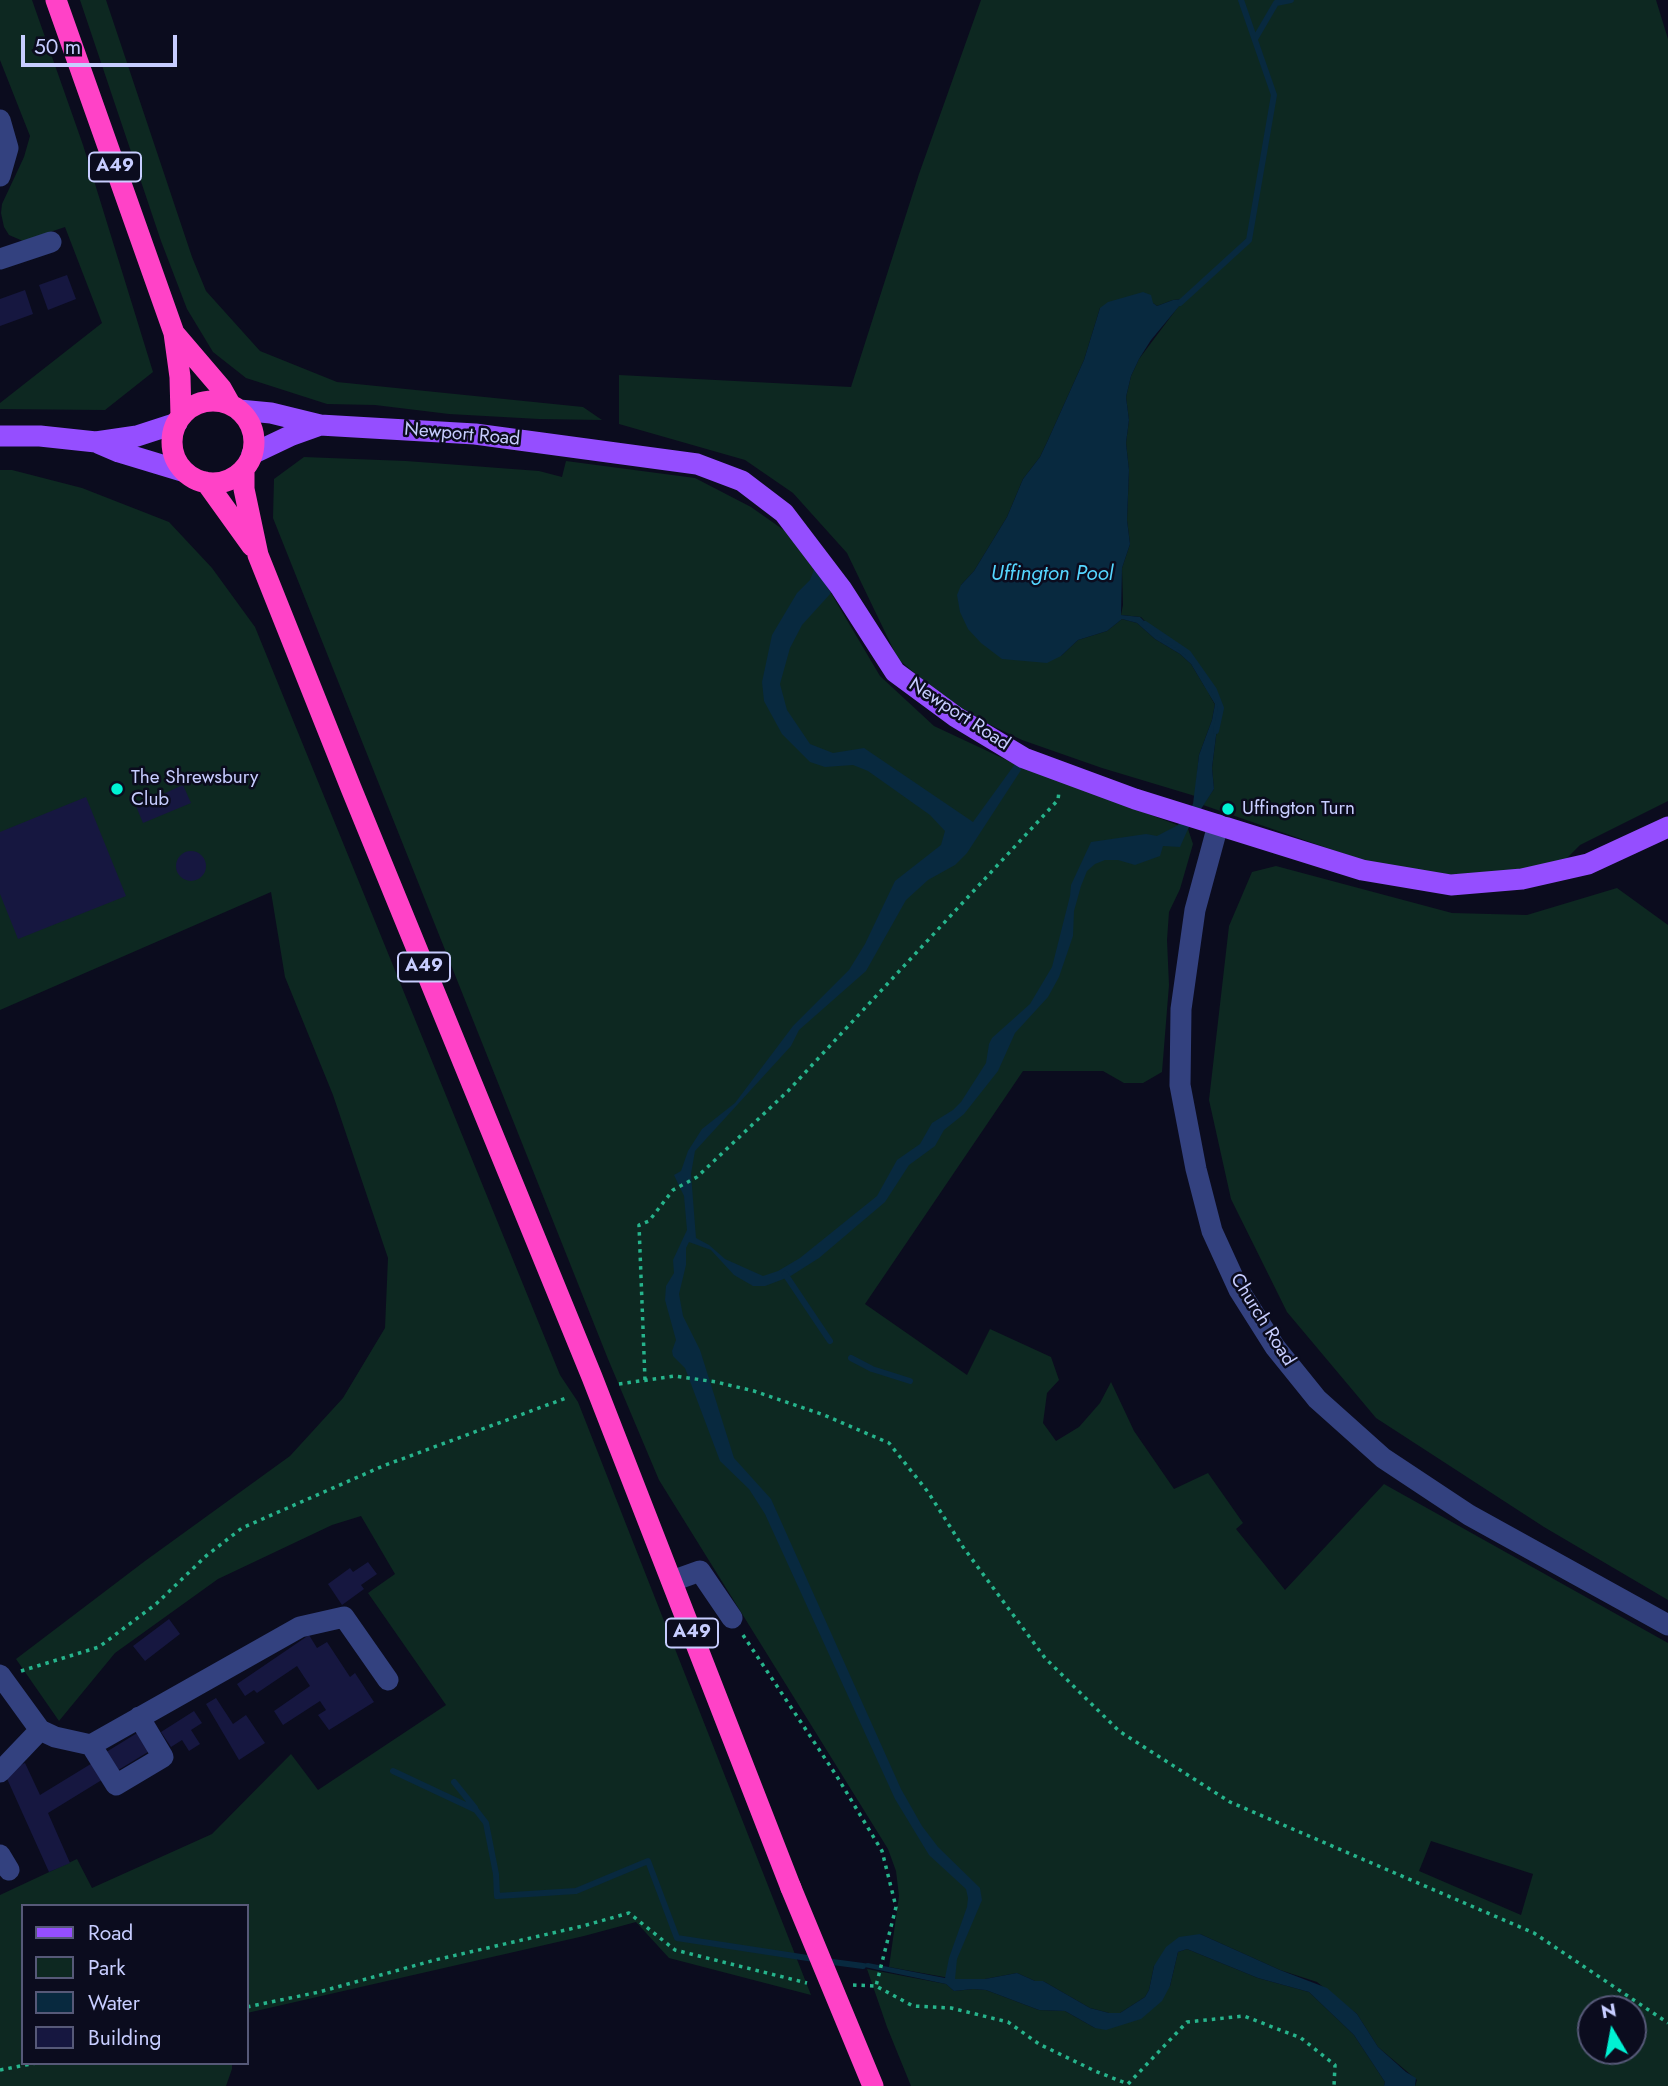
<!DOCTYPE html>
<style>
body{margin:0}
#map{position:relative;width:1668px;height:2086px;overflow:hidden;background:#0b0c1e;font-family:Jost,sans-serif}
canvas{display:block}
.legend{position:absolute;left:21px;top:1904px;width:228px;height:161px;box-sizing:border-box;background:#0b0c1e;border:2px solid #565978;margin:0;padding:9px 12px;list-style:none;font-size:21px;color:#c7cdff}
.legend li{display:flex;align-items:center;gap:14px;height:35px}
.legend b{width:35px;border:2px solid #565978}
.north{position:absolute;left:1577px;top:1995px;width:70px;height:70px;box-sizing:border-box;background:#0b0c1e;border:2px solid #565978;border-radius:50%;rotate:350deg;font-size:19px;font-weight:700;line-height:28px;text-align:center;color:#c7cdff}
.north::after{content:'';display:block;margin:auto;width:24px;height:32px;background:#00f2d4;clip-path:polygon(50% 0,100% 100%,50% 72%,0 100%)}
.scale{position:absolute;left:21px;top:35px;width:156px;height:32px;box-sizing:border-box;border:4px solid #c7cdff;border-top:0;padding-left:9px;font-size:21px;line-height:24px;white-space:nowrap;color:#c7cdff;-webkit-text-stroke:5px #0b0c1e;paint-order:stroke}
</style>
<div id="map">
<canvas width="1668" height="2086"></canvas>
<ul class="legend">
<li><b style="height:9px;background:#954eff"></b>Road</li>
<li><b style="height:19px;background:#0d2821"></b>Park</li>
<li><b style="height:19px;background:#08293f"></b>Water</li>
<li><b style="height:19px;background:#161740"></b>Building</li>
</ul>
<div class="north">N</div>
<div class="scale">50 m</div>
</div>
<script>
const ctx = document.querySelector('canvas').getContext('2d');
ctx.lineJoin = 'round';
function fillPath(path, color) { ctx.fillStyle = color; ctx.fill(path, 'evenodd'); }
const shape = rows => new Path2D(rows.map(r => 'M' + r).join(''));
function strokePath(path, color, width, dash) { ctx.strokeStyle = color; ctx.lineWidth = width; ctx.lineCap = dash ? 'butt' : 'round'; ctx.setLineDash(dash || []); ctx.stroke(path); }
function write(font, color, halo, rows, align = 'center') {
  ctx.font = font + ' Jost,sans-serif'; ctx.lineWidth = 5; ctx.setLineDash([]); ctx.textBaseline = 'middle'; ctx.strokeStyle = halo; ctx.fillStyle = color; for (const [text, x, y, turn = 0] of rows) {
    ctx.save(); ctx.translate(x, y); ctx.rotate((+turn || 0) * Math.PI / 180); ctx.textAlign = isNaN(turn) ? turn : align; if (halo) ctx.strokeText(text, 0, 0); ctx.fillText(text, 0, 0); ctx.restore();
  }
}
const green = shape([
 [0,0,32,0,83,145,153,372,105,410,0,409,0,403,102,323,65,227,23,241,9,235,4,227,1,213,2,204,24,157,30,136,0,60],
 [80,0,106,0,192,257,206,291,260,351,337,382,583,407,602,420,539,419,449,414,375,405,327,404,246,378,213,352,187,309,161,241],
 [981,0,1656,0,1668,39,1668,801,1580,845,1564,861,1540,870,1411,877,1203,805,1214,789,1212,768,1219,712,1183,648,1161,638,1141,617,1121,615,1123,605,1122,568,1130,544,1127,520,1129,470,1126,443,1129,420,1126,397,1131,376,1139,359,1184,299,1173,300,1157,306,1153,303,1100,308,1084,360,1048,440,1040,457,1023,479,1007,517,974,571,961,585,1061,656,1078,640,1107,631,1122,619,1137,623,1155,639,1180,654,1191,664,1215,704,1212,720,1199,755,1195,796,1102,768,1022,740,957,709,898,659,847,553,793,493,745,460,619,424,619,375,851,387,919,174],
 [304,457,406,461,539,471,562,477,566,461,695,478,751,507,788,533,831,593,880,676,934,726,1015,764,1188,829,1193,844,1180,889,1169,912,1167,940,1169,985,1162,1072,1143,1083,1124,1083,1103,1071,1023,1071,865,1304,967,1375,990,1329,1051,1357,1059,1380,1047,1393,1043,1423,1056,1441,1079,1427,1100,1403,1111,1382,1134,1431,1174,1489,1208,1473,1243,1523,1236,1529,1285,1590,1384,1484,1668,1643,1668,2086,1415,2086,1417,2080,1378,2047,1357,2014,1317,1982,1280,1970,1200,1934,1154,1966,1149,1990,1145,1997,1120,2013,1109,2013,1090,2008,1043,1981,1035,1981,1017,1973,985,1979,955,1979,889,1967,899,1896,896,1871,888,1849,659,1480,608,1359,273,518,274,479],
 [1431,1841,1533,1874,1521,1915,1419,1871],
 [1591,2009,1633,2009,1633,2051,1591,2051],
 [0,470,12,470,82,488,169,522,212,568,255,627,560,1375,578,1402,811,1995,669,1958,636,1922,584,1936,247,2013,247,1906,23,1906,23,2063,232,2063,232,2069,226,2086,0,2086,0,1895,77,1859,92,1888,212,1834,291,1754,318,1790,446,1705,368,1593,395,1574,361,1516,332,1525,218,1579,115,1653,59,1721,16,1659,145,1561,290,1456,343,1398,385,1328,388,1258,333,1095,285,977,271,892,0,1010],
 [1276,866,1452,913,1527,915,1617,888,1668,925,1668,1600,1544,1527,1376,1418,1287,1312,1231,1199,1209,1100,1229,926,1252,872],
 [1187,1949,1258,1978,1309,1992,1354,2035,1385,2082,1384,2086,911,2086,887,2027,867,1969,946,1984,954,1991,973,1989,986,1990,1039,2010,1065,2011,1095,2028,1170,1986,1178,1952]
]);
const water = shape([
 [1143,292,1151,295,1153,303,1157,306,1173,300,1185,299,1151,340,1139,359,1131,376,1126,397,1129,420,1126,443,1129,470,1127,520,1130,544,1122,568,1121,615,1140,617,1161,638,1183,648,1215,692,1219,712,1212,768,1214,789,1188,829,1180,847,1163,846,1160,856,1135,865,1118,860,1105,860,1095,864,1087,871,1081,886,1074,911,1073,936,1059,977,1048,997,1015,1033,998,1071,964,1114,944,1130,935,1146,909,1165,885,1202,819,1258,789,1277,765,1286,753,1286,734,1275,711,1250,689,1242,686,1248,686,1265,679,1294,683,1316,700,1350,734,1458,771,1499,901,1789,922,1826,938,1847,980,1888,982,1900,957,1959,955,1979,985,1979,1017,1973,1035,1981,1043,1981,1090,2008,1109,2013,1120,2013,1145,1997,1149,1990,1154,1966,1166,1947,1179,1937,1200,1934,1280,1970,1327,1988,1357,2014,1378,2047,1406,2072,1416,2078,1415,2086,1384,2086,1385,2082,1354,2035,1309,1992,1258,1978,1187,1949,1178,1952,1170,1986,1162,2001,1141,2019,1106,2030,1095,2028,1065,2011,1039,2010,986,1990,973,1989,954,1991,946,1984,855,1965,868,1963,945,1978,949,1958,967,1907,968,1898,966,1889,929,1855,895,1799,765,1514,749,1489,720,1461,685,1368,673,1356,672,1351,676,1340,665,1300,666,1286,674,1273,673,1260,687,1230,684,1196,674,1175,681,1171,688,1151,702,1129,735,1103,793,1026,849,970,865,944,895,881,941,845,945,831,930,815,868,771,853,765,825,767,810,762,782,734,764,701,762,682,772,635,797,593,810,580,815,567,831,593,802,625,790,648,780,684,787,710,810,744,833,753,864,748,973,822,1015,764,1023,767,967,853,955,865,928,880,906,900,866,971,799,1030,791,1046,695,1151,691,1174,696,1238,709,1245,725,1259,763,1276,778,1271,800,1258,877,1196,897,1160,920,1144,932,1123,953,1110,961,1102,986,1063,989,1044,992,1038,1030,1004,1052,967,1070,896,1071,885,1091,842,1146,834,1157,836,1178,825,1193,804,1199,755,1212,720,1215,704,1191,664,1180,654,1155,639,1137,623,1122,619,1107,631,1078,640,1061,656,1047,663,1002,659,981,643,968,629,960,612,957,595,961,585,974,571,1007,517,1023,479,1040,457,1048,440,1084,360,1100,308,1108,302]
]);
const stream = shape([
 [1255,39,1276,3,1291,0],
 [1180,303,1249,240,1274,95,1241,0],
 [1145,624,1188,653,1214,690,1221,708,1216,731],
 [785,1274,830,1341],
 [851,1358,872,1369,910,1381],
 [393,1771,476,1810,486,1823,496,1874,497,1896,576,1891,648,1861,677,1938,814,1959],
 [454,1782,475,1808],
 [825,1961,863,1966]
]);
const building = shape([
 [67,275,76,299,48,310,39,285],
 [25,290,33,314,0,326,0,299],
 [183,785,191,803,143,823,136,806],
 [86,797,126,896,18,939,0,894,0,832],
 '176 866a15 15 0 1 1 30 0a15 15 0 1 1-30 0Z',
 [368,1562,377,1574,361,1585,364,1589,342,1605,328,1584,350,1568,353,1572],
 [169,1619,180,1634,145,1661,133,1646],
 [309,1635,317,1648,327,1642,350,1677,355,1673,374,1702,329,1730,318,1715,326,1710,320,1701,283,1725,274,1711,310,1686,297,1666,257,1693,254,1690,245,1696,237,1684],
 [216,1698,233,1724,246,1715,265,1743,239,1760,206,1704],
 [194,1711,202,1723,191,1730,200,1744,189,1751,182,1740,171,1747,161,1732],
 [142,1730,153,1749,115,1772,103,1754],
 [94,1762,105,1778,48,1813,70,1863,49,1872,4,1772,25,1763,40,1795]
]);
const path = shape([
 [645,1380,639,1225,649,1221,673,1190,697,1177,788,1091,1058,800,1059,791],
 [619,1384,675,1376,716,1382,754,1391,824,1415,889,1443,928,1492,963,1547,1045,1658,1119,1731,1230,1802,1534,1933,1668,2023],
 [743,1635,836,1775,882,1851,896,1907,876,1986],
 [21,1671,99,1647,156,1604,206,1556,242,1528,383,1466,566,1398],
 [853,1985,876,1986,913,2006,951,2008,1008,2022,1039,2044,1095,2071,1128,2084,1187,2022,1244,2016,1301,2038,1335,2065,1334,2086],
 [247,2007,319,1992,435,1960,583,1926,629,1913,675,1950,807,1983],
 [0,2070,36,2063]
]);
const minor = shape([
 [0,120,8,148,0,176],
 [0,259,51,242],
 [1218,825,1195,910,1181,1009,1180,1085,1196,1169,1212,1231,1239,1290,1275,1347,1317,1399,1383,1458,1469,1515,1668,1625],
 [672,1581,700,1571,732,1618],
 [0,1675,40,1730,55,1737,91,1745,300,1627,344,1617,388,1680],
 [91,1745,116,1785,163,1757,139,1717],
 [0,1772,40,1730],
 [0,1855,9,1870]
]);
const major = shape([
 [239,410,271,413,320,425,475,434,697,464,742,481,784,513,841,588,895,672,956,717,1024,758,1135,799,1362,870,1451,885,1522,879,1588,864,1668,827],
 [0,436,40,436,96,442,137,436,177,423],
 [98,443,119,452,185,472],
 [252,454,292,435,320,425]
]);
const highway = shape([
 [56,0,174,333,180,377,181,416],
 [174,333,221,388,230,404],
 '172 442a41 41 0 1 1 82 0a41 41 0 1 1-82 0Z',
 [244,469,244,489,258,555,351,788,592,1377,791,1888],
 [206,482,252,546]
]);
const highwayBridge = shape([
 [791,1888,873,2086]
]);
const markers = [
 [117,789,7,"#00f2d4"],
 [1228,809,7,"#00f2d4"]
];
const shields = [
 [115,167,52],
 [424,967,52],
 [692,1633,52]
];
const shieldNames = [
 ["A49",115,167],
 ["A49",424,967],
 ["A49",692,1633]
];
const streetNames = [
 ["Newport Road",462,435,5],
 ["Newport Road",959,715,33],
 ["Church Road",1262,1320,58]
];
const poiNames = [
 ["The Shrewsbury",131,778],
 ["Club",131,800],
 ["Uffington Turn",1242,809]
];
const waterNames = [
 ["Uffington Pool",1052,575]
];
fillPath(green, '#0d2821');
fillPath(water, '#08293f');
strokePath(stream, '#08293f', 6);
fillPath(building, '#161740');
strokePath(path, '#26b48c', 3.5, [3.5, 5]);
strokePath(minor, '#33417f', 21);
strokePath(major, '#954eff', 21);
strokePath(highway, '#ff42c7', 21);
strokePath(highwayBridge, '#ff42c7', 21);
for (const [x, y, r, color] of markers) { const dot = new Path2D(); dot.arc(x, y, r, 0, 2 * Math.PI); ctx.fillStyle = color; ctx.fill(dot); strokePath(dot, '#0b0c1e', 2.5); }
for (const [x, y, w] of shields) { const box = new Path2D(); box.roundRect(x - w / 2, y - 14.5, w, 29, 5); ctx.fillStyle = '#0b0c1e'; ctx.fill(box); strokePath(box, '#c7cdff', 2); }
write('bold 18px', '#c7cdff', null, shieldNames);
write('19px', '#c7cdff', '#0b0c1e', streetNames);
write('19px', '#c7cdff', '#0b0c1e', poiNames, 'left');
write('italic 21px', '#55d6ff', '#0b0c1e', waterNames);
</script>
